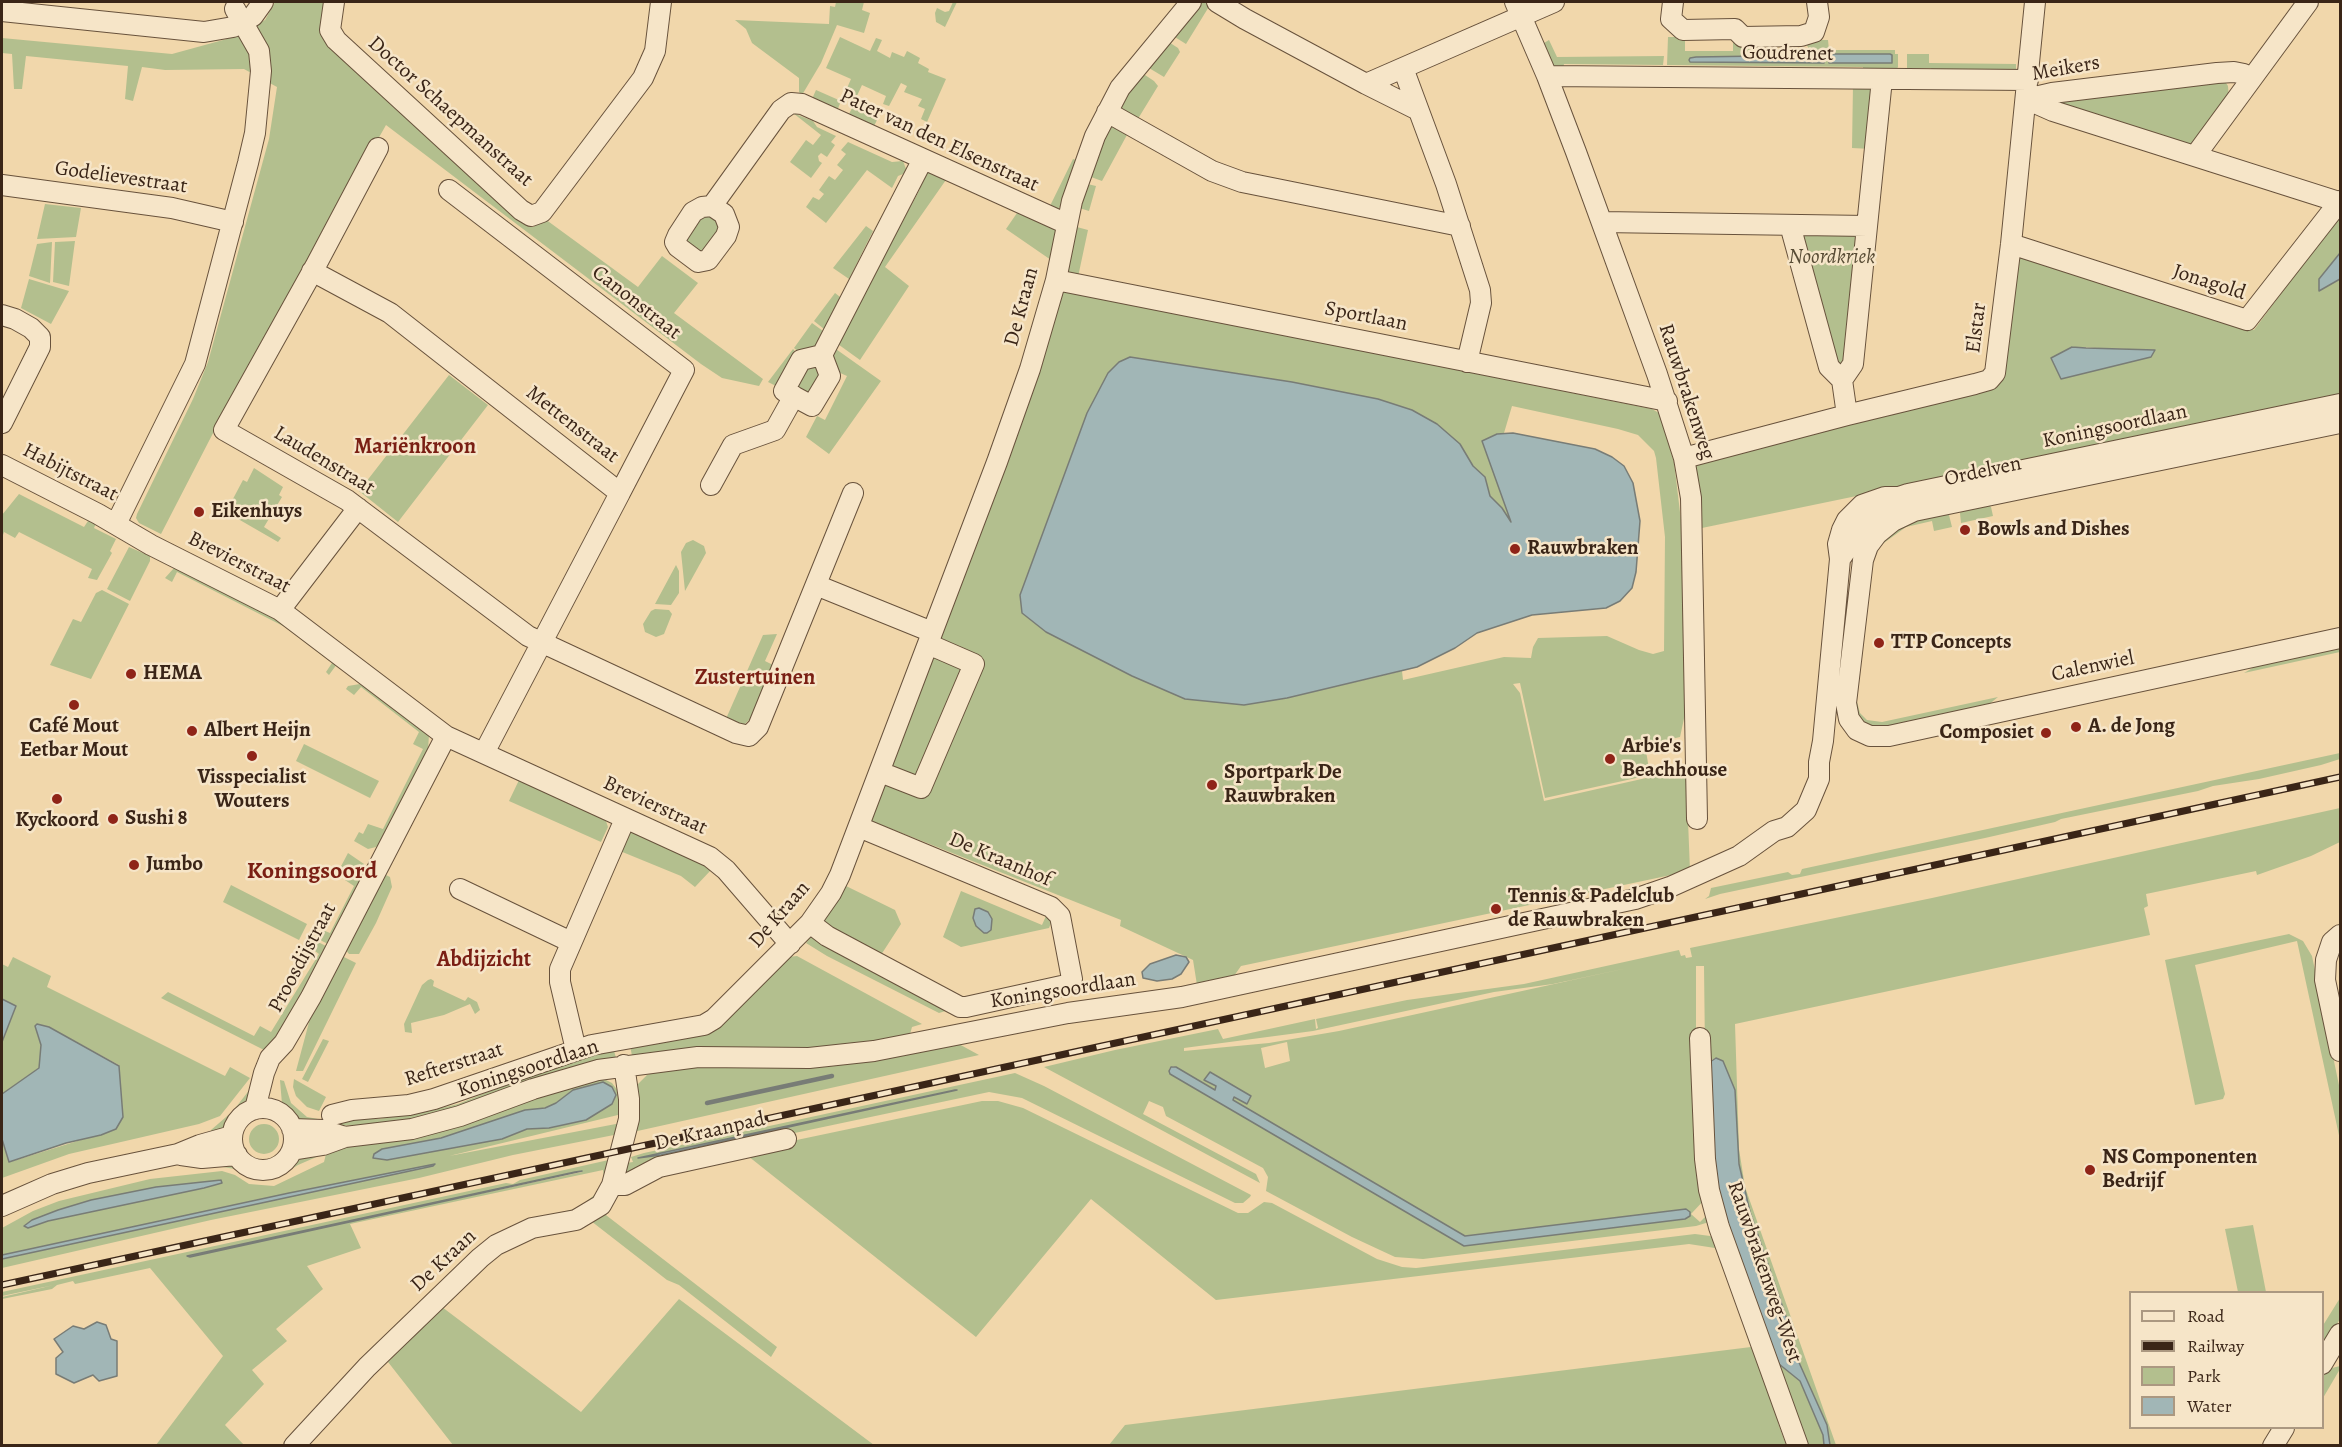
<!DOCTYPE html>
<meta charset="utf-8">
<style>
body{margin:0}
#map{position:relative;width:2342px;height:1447px;overflow:hidden;background:#f1d7ab;font-family:Alegreya,serif}
canvas{display:block}
.frame{position:absolute;inset:0;border:3px solid #3a2517;pointer-events:none}
.legend{position:absolute;left:2129px;top:1291px;width:195px;height:138px;box-sizing:border-box;background:#f6e5c8;border:2px solid #ab9881;margin:0;padding:8px 10px;list-style:none;font-size:18px;color:#3a2517}
.legend li{display:flex;align-items:center;gap:12px;height:30px}
.legend b{width:30px;border:2px solid #ab9881}
</style>
<div id="map">
<canvas width="2342" height="1447"></canvas>
<div class="frame"></div>
<ul class="legend">
<li><b style="height:8px;background:#f6e5c8"></b>Road</li>
<li><b style="height:8px;background:#3a2517"></b>Railway</li>
<li><b style="height:16px;background:#b3bf8e"></b>Park</li>
<li><b style="height:16px;background:#a1b6b6"></b>Water</li>
</ul>
</div>
<script>
const ctx = document.querySelector('canvas').getContext('2d');
ctx.lineJoin = 'round';
function fillPath(path, color) { ctx.fillStyle = color; ctx.fill(path, 'evenodd'); }
const shape = rows => new Path2D(rows.map(r => 'M' + r).join(''));
function strokePath(path, color, width, dash) { ctx.strokeStyle = color; ctx.lineWidth = width; ctx.lineCap = dash ? 'butt' : 'round'; ctx.setLineDash(dash || []); ctx.stroke(path); }
function write(font, color, halo, rows, align = 'center') {
  ctx.font = font + ' Alegreya,serif'; ctx.lineWidth = 5; ctx.setLineDash([]); ctx.textBaseline = 'middle'; ctx.strokeStyle = halo; ctx.fillStyle = color; for (const [text, x, y, turn = 0] of rows) {
    ctx.save(); ctx.translate(x, y); ctx.rotate((+turn || 0) * Math.PI / 180); ctx.textAlign = isNaN(turn) ? turn : align; if (halo) ctx.strokeText(text, 0, 0); ctx.fillText(text, 0, 0); ctx.restore();
  }
}
const green = shape([
 [275,2,330,2,326,31,511,213,527,226,533,227,545,219,638,287,662,256,698,283,674,313,763,379,759,386,722,378,701,364,386,125,226,408,161,534,139,523,136,518,137,514,193,399,208,362,269,139,277,87,244,69,165,70,142,67,133,101,125,99,128,66,26,56,22,89,14,89,12,54,2,53,2,38,172,54,234,37,265,20],
 [836,2,864,2,862,10,870,13,864,33,837,25,821,63,802,95,799,92,799,78,752,43,746,29,735,20,829,24,830,6,835,7],
 [953,2,957,2,945,27,936,22,935,13,937,8,945,12,949,11],
 [1206,2,1210,5,1186,44,1170,34,1200,3],
 [1733,36,1749,49,1809,49,1804,40,1828,40,1829,50,1895,50,1895,54,1898,54,1898,67,1894,73,1863,73,1863,67,1667,65,1668,37,1685,37,1685,51,1733,51],
 [840,37,870,51,876,38,882,40,877,51,890,58,892,52,904,57,907,51,909,52,920,58,918,63,929,69,928,72,946,79,927,122,921,119,925,109,918,106,922,99,904,92,907,86,901,83,889,106,883,104,886,96,862,85,855,100,844,95,851,79,826,68],
 [1164,39,1178,48,1180,52,1164,77,1144,65],
 [1549,40,1557,57,1664,56,1663,65,1564,64,1563,69,1555,69,1545,57,1549,54,1544,43],
 [1907,54,1929,54,1929,63,2016,64,2016,73,1932,73,1931,68,1907,68],
 [1139,71,1154,81,1158,86,1136,122,1120,110],
 [2224,80,2228,86,2229,100,2190,146,2058,103,2058,100],
 [1853,85,1871,85,1871,149,1852,148],
 [816,90,841,101,837,111,812,99],
 [853,106,878,118,873,128,848,116],
 [793,113,813,121,817,127,836,136,831,142,835,145,827,157,821,153,818,156,819,161,822,163,811,178,790,162,806,140,813,145,821,135],
 [1113,125,1128,133,1102,181,1091,177,1104,141,1100,138,1108,126],
 [848,142,892,162,903,161,906,169,903,174,898,176,892,188,867,170,826,223,806,207,813,197,819,200,824,194,819,190,829,176,835,180,843,170,837,165,846,154,841,150],
 [1073,159,1076,160,1063,203,1058,209,1049,208],
 [929,171,948,177,885,267,909,286,860,360,835,342,870,274,892,241,920,189,918,181],
 [1083,183,1096,186,1089,211,1076,207],
 [45,204,81,208,76,237,37,239],
 [710,213,722,225,703,254,687,246,683,236,698,216],
 [1017,213,1034,220,1038,218,1057,230,1051,260,1006,229],
 [2340,214,2340,253,2319,279,2319,291,2340,279,2340,396,1697,529,1691,462,1988,389,2013,260,2026,253,2254,330],
 [2072,347,2155,350,2061,379,2051,358],
 [866,226,873,231,849,279,833,268],
 [1073,226,1088,230,1078,277,1066,270],
 [1808,231,1857,233,1849,361,1837,367,1801,241],
 [75,241,69,286,53,282,55,242],
 [52,242,50,283,29,276,37,244],
 [29,279,69,291,51,324,21,308],
 [1062,291,1652,409,1659,413,1674,462,1682,529,1685,714,1680,737,1645,745,1650,775,1545,798,1520,683,1513,684,1520,693,1544,801,1686,769,1690,871,1241,966,1234,976,1225,980,1197,985,1193,960,1120,926,1121,920,869,820],
 [1130,357,1292,382,1378,399,1412,410,1460,444,1473,466,1485,477,1490,496,1502,508,1514,526,1497,434,1504,433,1512,406,1618,429,1638,435,1654,451,1656,458,1665,537,1664,651,1653,654,1639,650,1607,636,1538,638,1533,647,1531,658,1504,657,1403,680,1402,671,1287,698,1244,705,1185,699,1132,676,1046,632,1022,613,1020,595,1087,414,1108,373,1119,362],
 [835,293,844,300,842,304,835,307,824,329,814,321],
 [812,323,823,331,823,341,820,346,799,352,794,348],
 [833,347,881,381,829,454,806,437,817,416,825,420,847,376,838,372,831,359],
 [793,349,795,351,776,386,768,382],
 [812,366,819,370,821,375,814,393,798,393,797,380,802,370],
 [449,375,488,405,398,522,359,491],
 [254,468,283,487,279,495,282,497,264,527,281,538,278,542,226,512,243,480,247,482],
 [19,494,84,527,90,518,97,521,94,528,116,539,110,551,112,553,97,580,88,578,92,569,19,532,15,538,4,532,2,538,2,515],
 [1986,503,1991,507,1993,516,1961,523,1960,513,1963,508,1978,505,1979,509,1980,504],
 [1945,512,1949,515,1952,527,1934,531,1932,521,1906,527,1881,545,1871,562,1856,698,1860,713,1867,720,1882,722,1998,697,1987,706,1884,730,1865,726,1853,711,1870,554,1897,526],
 [693,540,704,546,706,553,685,591,681,552,686,543],
 [129,547,150,556,150,561,130,601,107,589],
 [676,565,679,571,679,593,671,605,655,604],
 [181,567,280,617,337,664,329,675,326,672,332,663,285,627,177,572,172,582,165,578,174,568],
 [102,590,129,604,91,679,50,665,73,619,81,622,96,593],
 [655,609,669,610,672,614,664,634,656,637,645,632,643,624,651,611],
 [777,634,765,661,775,666,752,717,744,725,735,726,725,721,763,635],
 [2340,647,2340,652,2244,673,2256,666],
 [360,684,369,686,429,734,428,751,381,843,376,847,368,849,354,841,359,832,363,834,368,824,383,829,423,749,413,744,419,732,361,687,354,695,346,689,348,686],
 [304,744,379,781,370,798,296,761],
 [2340,753,2340,759,2321,765,2259,779,2213,786,2198,791,2061,819,2055,822,1985,838,1720,894,1705,899,1709,896,1711,888,1788,872,1792,875,1800,874,1802,869],
 [520,778,606,821,608,827,601,842,509,801],
 [2340,808,2340,842,2311,856,2257,875,2256,871,2146,894,2148,906,2144,908,2150,935,1735,1024,1739,1149,1745,1187,1836,1445,1830,1445,1825,1420,1797,1358,1794,1340,1750,1212,1739,1164,1734,1090,1723,1061,1716,1058,1711,1060,1709,1064,1709,1097,1713,1164,1721,1210,1779,1364,1800,1381,1823,1435,1824,1445,1803,1445,1714,1197,1706,1137,1704,966,1696,966,1696,1080,1699,1154,1706,1198,1691,1214,1700,1222,1710,1212,1711,1218,1709,1222,1696,1226,1423,1259,1395,1257,1352,1237,1266,1191,1268,1177,1263,1168,1166,1116,1163,1107,1149,1101,1143,1114,1256,1174,1260,1183,1044,1067,1115,1050,1218,1029,1223,1039,1315,1019,1316,1029,1318,1028,1316,1019,1407,1000,1524,984,1679,950,1681,956,1685,955,1686,958,1692,957,1690,948,1932,898],
 [1632,967,1339,1031,1269,1043,1184,1051,1184,1048,1313,1031,1494,992,1553,984],
 [1287,1042,1290,1061,1265,1068,1261,1048],
 [1173,1066,1215,1090,1216,1086,1205,1080,1211,1072,1251,1097,1247,1104,1234,1097,1233,1100,1465,1236,1686,1209,1690,1212,1690,1216,1685,1219,1464,1246,1170,1074,1169,1069],
 [633,824,689,852,711,870,695,887,681,876,620,851],
 [348,853,364,864,367,873,332,946,316,938,320,929,330,933,354,886,345,880,346,877,338,872],
 [386,875,390,877,392,887,376,923,359,954,349,954,345,949,379,880],
 [231,885,307,924,299,940,223,902],
 [844,885,895,910,901,924,879,958,821,922],
 [961,891,1042,925,1046,916,1050,918,1051,923,1049,928,961,947,943,937],
 [814,933,955,1008,939,1013,827,956,806,943],
 [2289,934,2303,941,2312,956,2340,1090,2340,1140,2297,941,2195,965,2225,1094,2223,1099,2195,1105,2165,960],
 [314,940,330,948,314,978,266,1051,161,998,168,992,254,1036,260,1026,271,1032,319,954,311,948],
 [342,956,356,963,303,1071,296,1071,312,1011],
 [797,956,922,1024,912,1027,909,1038,834,1048,683,1050,632,1056,630,1045,634,1044,635,1048,682,1039,788,957],
 [13,957,51,976,47,987,225,1076,230,1067,250,1078,220,1116,199,1124,69,1154,2,1178,2,1139,10,1162,116,1129,119,1065,49,1027,37,1024,35,1026,41,1045,39,1068,2,1094,2,1042,15,1006,2,999,2,964,8,967],
 [431,979,434,981,433,986,465,1001,468,997,477,1002,480,1010,475,1014,470,1004,444,1015,411,1023,412,1033,405,1032,404,1024,422,985,428,980],
 [323,1039,329,1041,308,1082,302,1079],
 [957,1043,979,1055,633,1132,638,1084,647,1075,664,1069],
 [613,1047,616,1058,585,1065,471,1104,407,1121,374,1125,325,1126,357,1115,358,1119,378,1119,429,1111,458,1104,515,1081,583,1058,609,1052,609,1048],
 [1015,1073,1044,1086,1251,1195,1250,1197,1243,1203,1235,1203,1022,1098,989,1092,662,1161,626,1179,621,1173,626,1163,633,1162,631,1157,644,1153],
 [602,1078,612,1083,618,1091,622,1114,449,1156,621,1123,619,1134,513,1155,419,1178,211,1220,2,1268,2,1259,435,1165,289,1193,2,1255,2,1228,33,1211,59,1201,150,1179,222,1171,235,1175,249,1184,274,1186,324,1162,327,1150,381,1142],
 [602,1082,612,1087,611,1104,586,1120,549,1128,527,1129,502,1139,387,1160,373,1158,382,1149,441,1138,525,1110,545,1108,556,1103,573,1090],
 [294,1079,326,1097,319,1111,307,1107,296,1096,293,1087],
 [280,1080,284,1081,291,1103,307,1117,318,1119,319,1126,296,1120,289,1113,282,1104],
 [254,1084,247,1107,231,1123,212,1135,211,1130,233,1111],
 [982,1101,998,1101,1023,1108,1238,1213,1248,1213,1264,1202,1272,1203,1377,1259,1402,1267,1416,1268,1695,1234,1710,1236,1720,1241,1794,1445,1791,1445,1782,1422,1778,1423,1786,1445,1109,1445,1125,1425,1751,1347,1775,1409,1778,1408,1761,1359,1732,1280,1723,1257,1719,1258,1715,1248,1689,1244,1216,1300,1091,1199,976,1337,748,1156,672,1172,656,1177,635,1190,633,1187,667,1170,758,1151,761,1153,774,1150,779,1146,792,1141],
 '249 1139a15 15 0 1 1 30 0a15 15 0 1 1-30 0Z',
 [321,1155,298,1165,277,1178,266,1180,254,1178,235,1169,217,1166,229,1161,249,1171,261,1174,272,1173,284,1168,299,1156],
 [613,1159,603,1188,586,1207,490,1238,523,1222,578,1208,597,1193,604,1178,603,1170,350,1224,361,1248,307,1266,323,1289,276,1329,287,1341,252,1370,264,1384,225,1425,244,1445,156,1445,223,1356,150,1268,75,1284,73,1281,57,1285,52,1289,2,1299,2,1297,54,1285,2,1296,2,1292,506,1183,513,1184,520,1180],
 [581,1171,582,1172,187,1256,193,1255],
 [602,1212,777,1347,771,1357,679,1285,667,1280,591,1221],
 [2253,1225,2266,1292,2238,1292,2225,1229],
 [2340,1298,2340,1319,2323,1348,2322,1327],
 [679,1299,874,1445,453,1445,388,1362,442,1307,581,1412],
 [2340,1366,2340,1369,2323,1398,2322,1378,2328,1369]
]);
const water = shape([
 [1828,54,1890,54,1892,55,1892,63,1829,63,1828,54],
 [1823,55,1824,63,1690,62,1689,60,1690,58,1696,57,1823,55],
 [2340,253,2340,279,2319,291,2319,279,2340,253],
 [2072,347,2086,348,2155,350,2151,357,2061,379,2051,358,2072,347],
 [1130,357,1292,382,1378,399,1412,410,1437,424,1460,444,1473,466,1485,477,1490,496,1502,508,1511,522,1482,441,1497,434,1513,433,1595,449,1612,457,1624,466,1633,483,1640,521,1636,572,1632,588,1620,601,1606,608,1532,615,1477,633,1455,648,1417,667,1287,698,1244,705,1185,699,1132,676,1046,632,1022,613,1020,595,1087,413,1108,373,1119,362,1130,357],
 [979,908,988,912,992,919,991,930,987,933,984,933,976,926,973,918,975,909,979,908],
 [1176,955,1186,957,1189,962,1181,974,1172,979,1157,981,1143,978,1142,972,1150,964,1176,955],
 [2,999,16,1006,2,1042,2,999],
 [37,1024,49,1027,119,1066,123,1117,116,1129,101,1135,66,1143,9,1162,2,1139,2,1094,39,1068,41,1045,35,1026,37,1024],
 [1716,1058,1723,1061,1735,1090,1739,1164,1750,1212,1794,1340,1797,1358,1827,1425,1830,1445,1824,1445,1823,1435,1800,1381,1779,1364,1727,1228,1713,1164,1710,1062,1716,1058],
 [1171,1067,1176,1067,1215,1090,1216,1086,1204,1080,1210,1072,1251,1096,1247,1104,1234,1097,1233,1100,1465,1236,1686,1209,1690,1212,1690,1216,1685,1219,1464,1246,1170,1074,1169,1071,1171,1067],
 [603,1082,612,1087,616,1095,612,1104,586,1120,549,1128,527,1129,502,1139,387,1160,373,1158,374,1154,382,1149,441,1138,525,1110,545,1108,556,1103,573,1090,603,1082],
 [955,1090,957,1090,661,1155,638,1158,955,1090],
 [435,1164,433,1166,2,1259,2,1255,289,1193,435,1164],
 [582,1171,190,1257,187,1256,575,1172,582,1171],
 [221,1180,222,1183,204,1188,48,1221,28,1228,24,1226,32,1220,58,1210,91,1200,156,1187,221,1180],
 [97,1322,106,1325,111,1339,117,1341,117,1376,99,1381,93,1375,74,1383,56,1374,56,1358,63,1352,54,1339,73,1326,84,1329,97,1322]
]);
const stream = shape([
 [707,1103,832,1076]
]);
const minor = shape([
 [334,2,330,30,336,40,521,210,531,216,542,212,643,78,655,51,661,2],
 [1217,2,1245,19,1366,84,1554,2],
 [1515,2,1547,76,1576,152,1657,374,1684,458,1691,498,1697,819],
 [1673,2,1671,19,1683,30,1735,29,1743,37,1801,36,1814,32,1819,17,1817,2],
 [2,11,204,32,233,27,243,22,253,16,263,2],
 [1403,68,1446,184,1480,290,1481,303,1467,362],
 [1547,76,2028,80],
 [1366,84,1418,110],
 [2026,99,2053,111,2339,202],
 [2026,99,2052,93,2217,73,2234,72,2244,74,2251,79],
 [1107,112,1212,171,1242,182,1460,226],
 [378,148,316,265,224,430,347,500,528,636,736,733,749,736,758,727,853,493],
 [2195,156,2308,2],
 [2,185,172,208,233,222],
 [449,190,684,370,620,493],
 [712,206,724,214,729,227,726,236,708,260,698,262,678,247,675,242,678,235,693,212,702,207,712,206,781,110,791,103,802,104,1067,224],
 [1602,222,1867,226],
 [1790,225,1829,367,1842,380,1847,415],
 [2011,244,2247,320,2340,201],
 [312,271,390,313,620,493,484,753],
 [1056,280,1667,401],
 [2,315,15,319,31,328,40,337,40,347,2,423],
 [822,355,801,360,784,391,812,406,830,376,822,355,923,159],
 [1842,380,1853,364,1882,79],
 [2340,423,1914,511,1893,521,1877,534,1868,546,1863,560,1846,703,1849,719,1857,730,1870,736,1889,736,2340,638],
 [1684,458,1847,415,1975,384,1989,380,1995,373,2011,244,2035,2],
 [2,465,98,514,151,545,280,610,446,736,710,857,726,870,790,944],
 [711,485,733,445,775,430,794,396],
 [116,524,195,364,248,163,255,133,261,71,259,51,235,9],
 [1840,559,1866,521,1899,497,1908,494,2340,404],
 [816,585,932,632],
 [280,610,358,508],
 [880,772,921,788,974,664,928,644],
 [460,889,571,942],
 [810,923,827,936,960,1007,966,1007,1066,985,1072,979,1060,916,1051,907,859,827],
 [2340,935,2332,942,2326,960,2325,980,2340,1051],
 [1700,1038,1705,1159,1709,1190,1719,1227,1798,1446],
 [576,1050,560,982,560,969,625,819],
 '232 1139a31 31 0 1 1 62 0a31 31 0 1 1-62 0Z',
 [255,1109,264,1073,270,1058,284,1043,311,997,446,736],
 [332,1115,352,1110,409,1105,434,1099,592,1045,704,1025,714,1019,810,923,831,893,840,875,997,462,1030,369,1056,280,1072,201,1095,136,1120,88,1191,2],
 [292,1129,323,1130,345,1137],
 [292,1150,323,1145,345,1137,412,1129,460,1116,533,1089,598,1070,698,1057,809,1058,874,1051,1068,1013,1182,997,1635,899,1670,887,1739,856,1774,831,1787,827,1806,810,1819,779,1819,762,1823,741,1840,559,1838,544,1842,530,1847,520,1862,505,1885,497,1899,497],
 [181,1155,202,1158,237,1155],
 [612,1185,625,1185,659,1167,786,1139],
 [2,1206,52,1184,88,1173,178,1154,200,1145,232,1136],
 [2322,1364,2340,1334],
 [294,1446,367,1367,480,1258,496,1245,532,1228,576,1220,601,1205,612,1185,629,1119,629,1099,624,1065],
 [2273,1446,2284,1428]
]);
const rail = shape([
 [2,1285,2340,777]
]);
const markers = [
 [199,512,6,"#8f2418"],
 [1965,530,6,"#8f2418"],
 [1515,549,6,"#8f2418"],
 [1879,643,6,"#8f2418"],
 [131,674,6,"#8f2418"],
 [74,705,6,"#8f2418"],
 [2076,727,6,"#8f2418"],
 [192,731,6,"#8f2418"],
 [2046,733,6,"#8f2418"],
 [252,756,6,"#8f2418"],
 [1610,759,6,"#8f2418"],
 [1212,785,6,"#8f2418"],
 [57,799,6,"#8f2418"],
 [113,819,6,"#8f2418"],
 [134,865,6,"#8f2418"],
 [1496,909,6,"#8f2418"],
 [2090,1170,6,"#8f2418"]
];
const streetNames = [
 ["Goudrenet",1788,54,1],
 ["Meikers",2066,69,-10],
 ["Doctor Schaepmanstraat",450,112,42],
 ["Pater van den Elsenstraat",939,141,25],
 ["Godelievestraat",121,178,8],
 ["Jonagold",2209,283,18],
 ["Canonstraat",636,303,38],
 ["De Kraan",1022,307,-75],
 ["Sportlaan",1366,317,11],
 ["Elstar",1977,328,-83],
 ["Rauwbrakenweg",1686,392,72],
 ["Mettenstraat",572,425,38],
 ["Koningsoordlaan",2115,427,-12],
 ["Laudenstraat",324,461,31],
 ["Ordelven",1983,472,-12],
 ["Habijtstraat",70,473,27],
 ["Brevierstraat",239,563,27],
 ["Calenwiel",2093,667,-12],
 ["Brevierstraat",655,806,25],
 ["De Kraanhof",1000,860,23],
 ["De Kraan",780,915,-49],
 ["Proosdijstraat",303,958,-62],
 ["Koningsoordlaan",1063,991,-9],
 ["Refterstraat",454,1065,-18],
 ["Koningsoordlaan",528,1069,-18],
 ["De Kraanpad",710,1132,-13],
 ["De Kraan",444,1261,-43],
 ["Rauwbrakenweg-West",1764,1272,71]
];
const parkNames = [
 ["Noordkriek",1832,258]
];
const poiNames = [
 ["Eikenhuys",211,512],
 ["Bowls and Dishes",1977,530],
 ["Rauwbraken",1527,549],
 ["TTP Concepts",1891,643],
 ["HEMA",143,674],
 ["Café Mout",74,727,"center"],
 ["Eetbar Mout",74,751,"center"],
 ["A. de Jong",2088,727],
 ["Albert Heijn",204,731],
 ["Composiet",2034,733,"right"],
 ["Arbie's",1622,747],
 ["Beachhouse",1622,771],
 ["Sportpark De",1224,773],
 ["Rauwbraken",1224,797],
 ["Visspecialist",252,778,"center"],
 ["Wouters",252,802,"center"],
 ["Sushi 8",125,819],
 ["Kyckoord",57,821,"center"],
 ["Jumbo",146,865],
 ["Tennis & Padelclub",1508,897],
 ["de Rauwbraken",1508,921],
 ["NS Componenten",2102,1158],
 ["Bedrijf",2102,1182]
];
const neighbourhoodNames = [
 ["Mariënkroon",415,448],
 ["Zustertuinen",755,679],
 ["Abdijzicht",484,961]
];
const quarterNames = [
 ["Koningsoord",312,872]
];
fillPath(green, '#b3bf8e');
fillPath(water, '#a1b6b6');
strokePath(water, '#787c76', 1.5);
strokePath(stream, '#787c76', 4.5);
strokePath(minor, '#68523c', 22);
strokePath(minor, '#f6e5c8', 20);
strokePath(rail, '#3a2517', 7);
strokePath(rail, '#f6e5c8', 4.5, [14]);
for (const [x, y, r, color] of markers) { const dot = new Path2D(); dot.arc(x, y, r, 0, 2 * Math.PI); ctx.fillStyle = color; ctx.fill(dot); strokePath(dot, '#f6e5c8', 2); }
write('21px', '#3a2517', '#f6e5c8', streetNames);
write('italic 21px', '#584c35', '#f6e5c8', parkNames);
write('bold 21px', '#3a2517', '#f6e5c8', poiNames, 'left');
write('bold 22px', '#7a1f14', '#f6e5c8', neighbourhoodNames);
write('bold 24px', '#7a1f14', '#f6e5c8', quarterNames);
</script>
